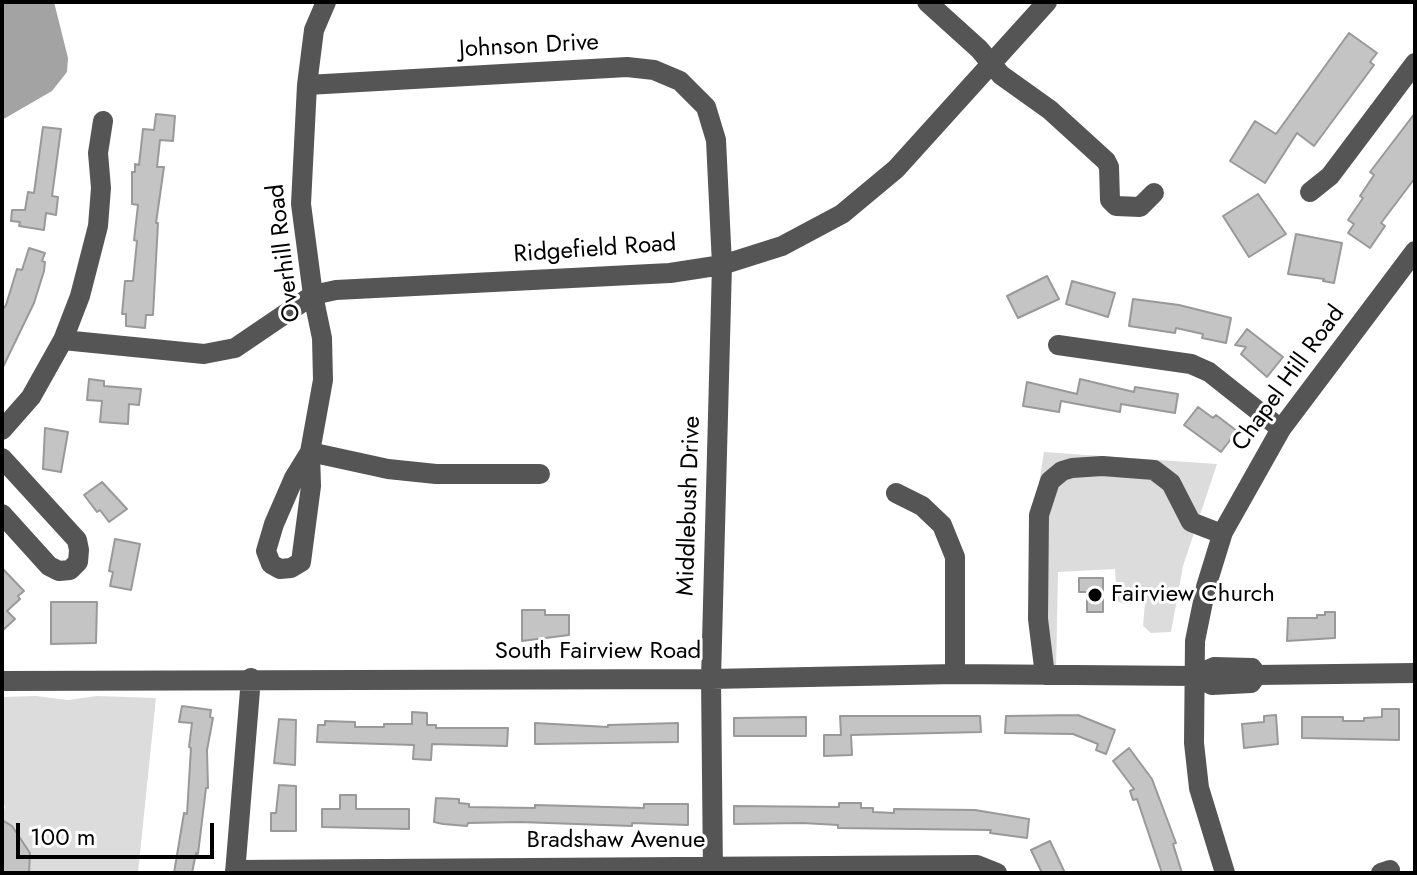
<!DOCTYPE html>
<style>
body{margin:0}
#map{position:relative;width:1417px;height:875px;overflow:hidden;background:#fff;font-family:Jost,sans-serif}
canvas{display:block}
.frame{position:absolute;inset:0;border:4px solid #000;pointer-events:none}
.scale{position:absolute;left:16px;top:823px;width:198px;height:36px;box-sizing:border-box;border:4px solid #000;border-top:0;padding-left:10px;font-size:24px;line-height:28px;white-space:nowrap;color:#000;-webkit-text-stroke:6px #fff;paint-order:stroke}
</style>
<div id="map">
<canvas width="1417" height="875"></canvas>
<div class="frame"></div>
<div class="scale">100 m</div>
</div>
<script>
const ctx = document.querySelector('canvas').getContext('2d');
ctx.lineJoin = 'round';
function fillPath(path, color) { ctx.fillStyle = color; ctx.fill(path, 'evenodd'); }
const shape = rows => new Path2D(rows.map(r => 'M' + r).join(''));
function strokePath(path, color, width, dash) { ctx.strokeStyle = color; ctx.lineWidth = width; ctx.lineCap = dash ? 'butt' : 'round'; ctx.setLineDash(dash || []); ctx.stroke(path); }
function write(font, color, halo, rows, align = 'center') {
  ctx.font = font + ' Jost,sans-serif'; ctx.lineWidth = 6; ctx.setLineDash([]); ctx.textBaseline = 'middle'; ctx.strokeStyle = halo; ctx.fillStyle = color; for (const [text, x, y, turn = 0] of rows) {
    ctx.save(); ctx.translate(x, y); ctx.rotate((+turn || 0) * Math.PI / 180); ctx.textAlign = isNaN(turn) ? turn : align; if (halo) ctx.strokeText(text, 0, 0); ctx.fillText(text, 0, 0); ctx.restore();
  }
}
const green = shape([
 [1044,452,1217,464,1183,566,1171,632,1151,633,1143,626,1145,603,1128,601,1124,604,1117,601,1115,569,1058,572,1056,673,1034,673,1039,484],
 [36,696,68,700,97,696,156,698,138,873,29,873,30,853,12,826,2,820,5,806,2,804,2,697]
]);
const water = shape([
 [2,2,54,2,68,58,67,72,52,91,2,120]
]);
const building = shape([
 [1349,33,1377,53,1370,62,1374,65,1314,146,1297,133,1265,183,1230,161,1255,121,1276,134,1349,33],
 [1415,113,1415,178,1381,223,1385,226,1370,248,1348,233,1354,224,1348,220,1363,198,1360,196,1374,175,1370,172,1415,113],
 [156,114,175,116,173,141,160,140,157,167,164,167,156,223,158,223,153,315,146,315,145,328,126,326,126,314,122,314,125,281,133,281,137,241,134,240,138,205,132,204,132,172,135,172,135,164,139,165,143,129,154,130,156,114],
 [43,127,61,129,52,196,58,197,56,215,46,213,44,230,19,226,20,222,11,221,12,210,25,210,28,192,34,193,43,127],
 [1258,194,1286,234,1249,257,1223,216,1258,194],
 [1296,234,1342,243,1334,283,1323,281,1324,279,1288,274,1296,234],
 [29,248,45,253,42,261,45,262,44,271,34,303,2,369,2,311,6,305,17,269,22,270,29,248],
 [1047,276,1059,299,1018,318,1007,296,1047,276],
 [1072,281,1115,293,1108,317,1066,304,1072,281],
 [1133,299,1179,305,1231,318,1226,343,1202,338,1203,334,1176,328,1175,333,1129,326,1133,299],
 [1247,329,1283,357,1267,377,1241,354,1246,347,1235,345,1247,329],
 [89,379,104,381,104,386,141,389,139,405,129,404,128,424,100,422,102,401,87,400,89,379],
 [1080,379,1134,392,1135,387,1178,394,1175,413,1121,404,1120,412,1061,401,1059,412,1023,406,1027,382,1077,394,1080,379],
 [1198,407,1213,418,1216,415,1237,431,1221,452,1184,425,1198,407],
 [45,428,68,432,61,472,43,469,45,428],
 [102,482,127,509,109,522,100,510,97,512,84,495,102,482],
 [115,539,140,544,131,590,110,586,113,572,109,571,115,539],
 [2,568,24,591,18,596,20,599,7,611,15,619,2,631,2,568],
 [1079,578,1103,578,1103,612,1087,612,1087,592,1079,592,1079,578],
 [51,602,97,602,96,643,51,644,51,602],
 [522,610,545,610,545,615,569,615,569,635,522,641,522,610],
 [1325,612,1335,612,1335,638,1287,641,1288,618,1317,618,1317,615,1325,615,1325,612],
 [182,706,211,710,210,717,213,718,207,750,208,788,206,788,198,854,196,853,192,873,174,873,184,813,187,814,191,748,189,747,192,723,179,722,182,706],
 [1382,709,1399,709,1399,740,1302,738,1302,717,1343,717,1343,721,1364,721,1364,718,1382,717,1382,709],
 [412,712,427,713,427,725,436,725,436,728,508,728,507,746,432,744,431,760,413,759,414,745,317,742,318,725,325,725,325,721,355,722,355,727,384,727,384,724,412,724,412,712],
 [1078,715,1115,730,1106,754,1096,750,1098,744,1073,734,1005,733,1006,716,1078,715],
 [1276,715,1278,744,1244,748,1242,724,1264,722,1264,716,1276,715],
 [840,716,980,716,981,732,851,735,852,755,824,756,824,735,841,735,840,716],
 [806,717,806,736,734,736,734,718,806,717],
 [279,719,296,720,295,765,274,763,279,719],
 [535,723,608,727,608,725,678,723,678,742,535,744,535,723],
 [1129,748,1152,779,1176,843,1173,844,1182,873,1162,873,1137,799,1133,800,1130,791,1134,789,1113,761,1129,748],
 [279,785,296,786,296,831,271,831,271,813,276,813,279,785],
 [340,795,356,795,356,809,409,809,409,829,322,827,322,809,340,809,340,795],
 [436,798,459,799,459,803,469,804,469,807,535,808,535,805,644,808,644,804,688,804,688,825,632,823,632,826,520,822,468,823,467,826,443,824,434,822,436,798],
 [839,803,861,803,861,808,873,808,873,812,894,813,894,809,975,810,1029,819,1027,838,990,833,991,830,838,828,838,825,803,823,734,824,734,806,839,807,839,803],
 [2,820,12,826,30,853,29,873,2,873,2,820],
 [1050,841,1065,873,1042,873,1031,850,1050,841]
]);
const minor = shape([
 [927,2,979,49,1001,75,1050,110,1106,161,1109,167,1110,200,1116,206,1140,207,1154,193],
 [307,85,627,67,654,70,680,81,706,107,716,140,722,265,711,679,713,873],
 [1310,192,1330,176,1415,63],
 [63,340,204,354,235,348,313,295,336,290,670,273,722,265,782,246,842,214,896,169,1047,2],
 [1058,345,1191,364,1209,372,1281,429],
 [2,430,31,397,63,340,80,296,98,226,101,188,98,153,103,121],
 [310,452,294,478,274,524,266,551,271,564,280,569,291,568,301,562,311,486,310,452,323,380,322,338,313,295,301,204,307,85,314,30,326,2],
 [310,452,388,469,436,474,540,474],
 [2,458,77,540,79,550,78,562,70,570,59,571,49,566,2,514],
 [896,493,922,506,942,525,955,557,955,674],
 [1045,675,1038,619,1039,515,1050,481,1062,471,1072,468,1102,466,1154,470,1171,483,1191,522,1222,534],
 [1257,675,1415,673],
 [1194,676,1214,667,1252,668,1257,675],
 [2,681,711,679,955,674,1194,676,1212,685,1251,683,1257,675],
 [235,870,977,865,997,873],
 [235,873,251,678],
 [1225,873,1199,788,1194,743,1195,641,1206,587,1223,532,1281,429,1415,251],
 [1381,873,1390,870]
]);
const markers = [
 [1095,595,8,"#000"]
];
const streetNames = [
 ["Johnson Drive",529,47,-3],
 ["Ridgefield Road",595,250,-4],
 ["Overhill Road",285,253,-97],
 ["Chapel Hill Road",1289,379,-54],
 ["Middlebush Drive",690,506,-88],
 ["South Fairview Road",598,652],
 ["Bradshaw Avenue",616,841]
];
const poiNames = [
 ["Fairview Church",1111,595]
];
fillPath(green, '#dcdcdc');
fillPath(water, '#a3a3a3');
fillPath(building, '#c4c4c4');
strokePath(building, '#999', 2);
strokePath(minor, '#555', 20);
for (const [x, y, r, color] of markers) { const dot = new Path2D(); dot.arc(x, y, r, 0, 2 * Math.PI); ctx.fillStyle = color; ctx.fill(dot); strokePath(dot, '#fff', 3); }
write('24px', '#000', '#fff', streetNames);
write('24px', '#000', '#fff', poiNames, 'left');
</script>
